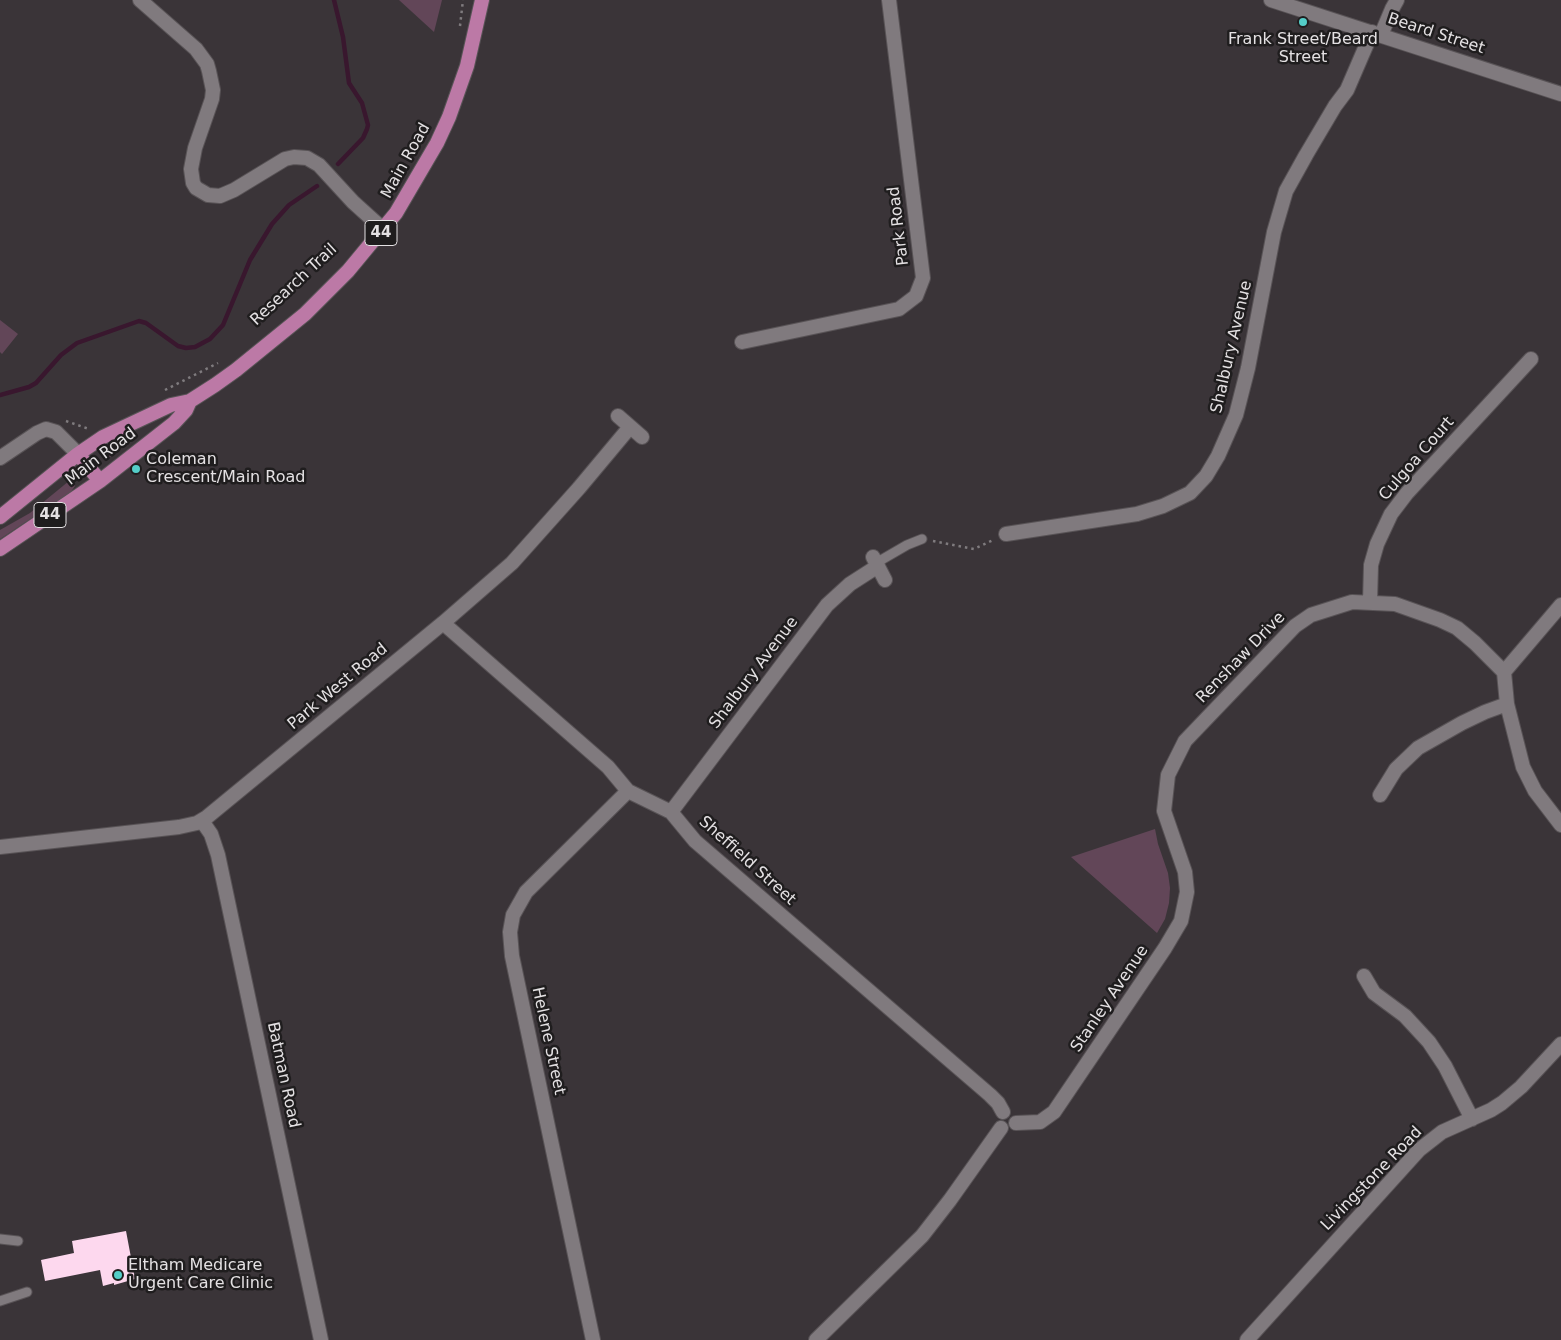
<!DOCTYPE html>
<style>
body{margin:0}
canvas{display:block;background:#3a3438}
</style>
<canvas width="1561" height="1340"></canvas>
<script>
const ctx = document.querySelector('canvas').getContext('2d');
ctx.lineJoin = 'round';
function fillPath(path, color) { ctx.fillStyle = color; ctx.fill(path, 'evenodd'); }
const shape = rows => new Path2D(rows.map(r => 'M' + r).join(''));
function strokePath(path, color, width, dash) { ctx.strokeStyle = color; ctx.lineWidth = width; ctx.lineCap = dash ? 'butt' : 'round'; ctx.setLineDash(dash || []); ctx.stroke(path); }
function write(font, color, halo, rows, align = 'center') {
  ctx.font = font + ' "DejaVu Sans",sans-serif'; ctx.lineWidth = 5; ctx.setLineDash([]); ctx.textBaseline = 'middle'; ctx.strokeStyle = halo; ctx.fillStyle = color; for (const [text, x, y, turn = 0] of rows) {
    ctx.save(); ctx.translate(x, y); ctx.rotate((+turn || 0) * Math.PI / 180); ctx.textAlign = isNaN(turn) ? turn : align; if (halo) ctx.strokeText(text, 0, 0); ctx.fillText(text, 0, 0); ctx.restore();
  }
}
const green = shape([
 [399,0,442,0,434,32],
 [0,320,18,334,2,354,0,352],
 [128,436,132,438,127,443,110,457,106,457,105,455,107,450],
 [69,481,75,483,75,486,71,492,0,539,0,530,30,513],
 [1155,829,1158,844,1168,873,1170,888,1169,903,1165,919,1157,933,1071,857]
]);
const stream = shape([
 [334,0,343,37,349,83,362,103,368,125,367,129,363,138,338,164],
 [0,395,29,387,36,383,61,355,77,343,139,321,146,323,178,346,186,348,195,347,210,339,223,325,250,260,272,224,289,205,317,186]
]);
const building = shape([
 [126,1231,135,1279,114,1285,114,1283,103,1286,100,1270,45,1281,41,1260,74,1253,72,1241]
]);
const path = shape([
 [460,26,463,0],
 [165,390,218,363],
 [66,421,89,429],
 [933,541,974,549,993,540]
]);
const service = shape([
 [876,563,907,545,922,539],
 [0,1239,18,1241],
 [0,1301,27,1292]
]);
const minor = shape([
 [140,0,196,49,207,64,209,71,213,90,212,99,195,148,191,169,193,183,196,188,208,195,220,196,234,190,285,159,294,157,307,158,319,165,353,202,384,230],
 [1381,35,1392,9,1397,0],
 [742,342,899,309,916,296,923,278,889,0],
 [618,416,642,437],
 [0,458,37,433,46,429,56,432,78,454],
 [1006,534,1137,514,1163,506,1190,493,1206,476,1218,456,1236,415,1248,368,1274,232,1286,191,1306,155,1335,106,1347,90,1372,32],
 [873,557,885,580],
 [1370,602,1371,565,1377,544,1391,514,1407,493,1531,359],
 [443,623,608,767,628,791,671,812,695,841,990,1095,998,1103,1003,1112],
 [1504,672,1561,605],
 [1380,795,1396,769,1418,748,1462,723,1485,712,1507,704],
 [671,812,827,605,850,584,878,566],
 [202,821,211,834,218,855,321,1340],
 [0,847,179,827,197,823,207,817,443,623,512,563,579,488,630,427],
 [1364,976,1374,993,1405,1016,1429,1042,1445,1066,1472,1119],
 [1016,1123,1040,1122,1054,1112,1165,948,1181,921,1187,892,1185,872,1164,811,1168,775,1185,741,1295,626,1311,615,1352,602,1395,604,1440,620,1457,628,1475,643,1504,672,1507,704,1523,767,1535,791,1561,825],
 [593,1340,512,956,510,932,513,915,526,892,628,791],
 [816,1340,922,1236,950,1200,1001,1128],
 [1247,1340,1419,1150,1442,1132,1491,1110,1502,1103,1521,1087,1561,1044]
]);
const tertiary = shape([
 [1271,0,1561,94]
]);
const primary = shape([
 [78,454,100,481],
 [0,517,78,454,103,437,171,405,190,401,215,385,236,370,305,314,348,271,396,213,437,143,449,117,467,66,482,0],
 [0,549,100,481,174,423,186,410,190,401]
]);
const markers = [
 [1303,22,5,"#54cdc8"],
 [136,469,5,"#54cdc8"],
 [118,1275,5,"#54cdc8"]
];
const shields = [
 [381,233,32],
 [50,515,32]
];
const shieldNames = [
 ["44",381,233],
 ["44",50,515]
];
const streetNames = [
 ["Beard Street",1436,34,18],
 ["Main Road",406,161,-61],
 ["Park Road",899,226,-97],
 ["Research Trail",294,285,-43],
 ["Shalbury Avenue",1232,347,-77],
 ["Main Road",101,457,-37],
 ["Culgoa Court",1417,459,-49],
 ["Renshaw Drive",1241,658,-46],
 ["Shalbury Avenue",754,673,-53],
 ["Park West Road",338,687,-40],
 ["Sheffield Street",747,861,42],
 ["Stanley Avenue",1110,999,-56],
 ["Helene Street",548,1041,78],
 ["Batman Road",283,1075,78],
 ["Livingstone Road",1372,1179,-46]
];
const poiNames = [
 ["Frank Street/Beard",1303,40,"center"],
 ["Street",1303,58,"center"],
 ["Coleman",146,460],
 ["Crescent/Main Road",146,478],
 ["Eltham Medicare",128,1266],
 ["Urgent Care Clinic",128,1284]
];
fillPath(green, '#624658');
strokePath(stream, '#39172e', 4.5);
fillPath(building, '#fdd8ee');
strokePath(service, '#585356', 11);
strokePath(minor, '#585356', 16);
strokePath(tertiary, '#585356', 16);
strokePath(primary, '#585356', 16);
strokePath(path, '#7f7b7e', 2.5, [2.5, 4]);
strokePath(service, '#807a7e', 9);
strokePath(minor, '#807a7e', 14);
strokePath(tertiary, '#807a7e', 14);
strokePath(primary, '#bc79a6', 14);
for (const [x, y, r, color] of markers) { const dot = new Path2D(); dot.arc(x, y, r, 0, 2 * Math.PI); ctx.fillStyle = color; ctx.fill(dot); strokePath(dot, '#1f1d1e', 2); }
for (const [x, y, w] of shields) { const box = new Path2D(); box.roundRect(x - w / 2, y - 12.5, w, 25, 4); ctx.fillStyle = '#1f1d1e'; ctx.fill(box); strokePath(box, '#e4e1e3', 1); }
write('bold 15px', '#e4e1e3', null, shieldNames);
write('16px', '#e4e1e3', '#1f1d1e', streetNames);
write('16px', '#e4e1e3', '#1f1d1e', poiNames, 'left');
</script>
